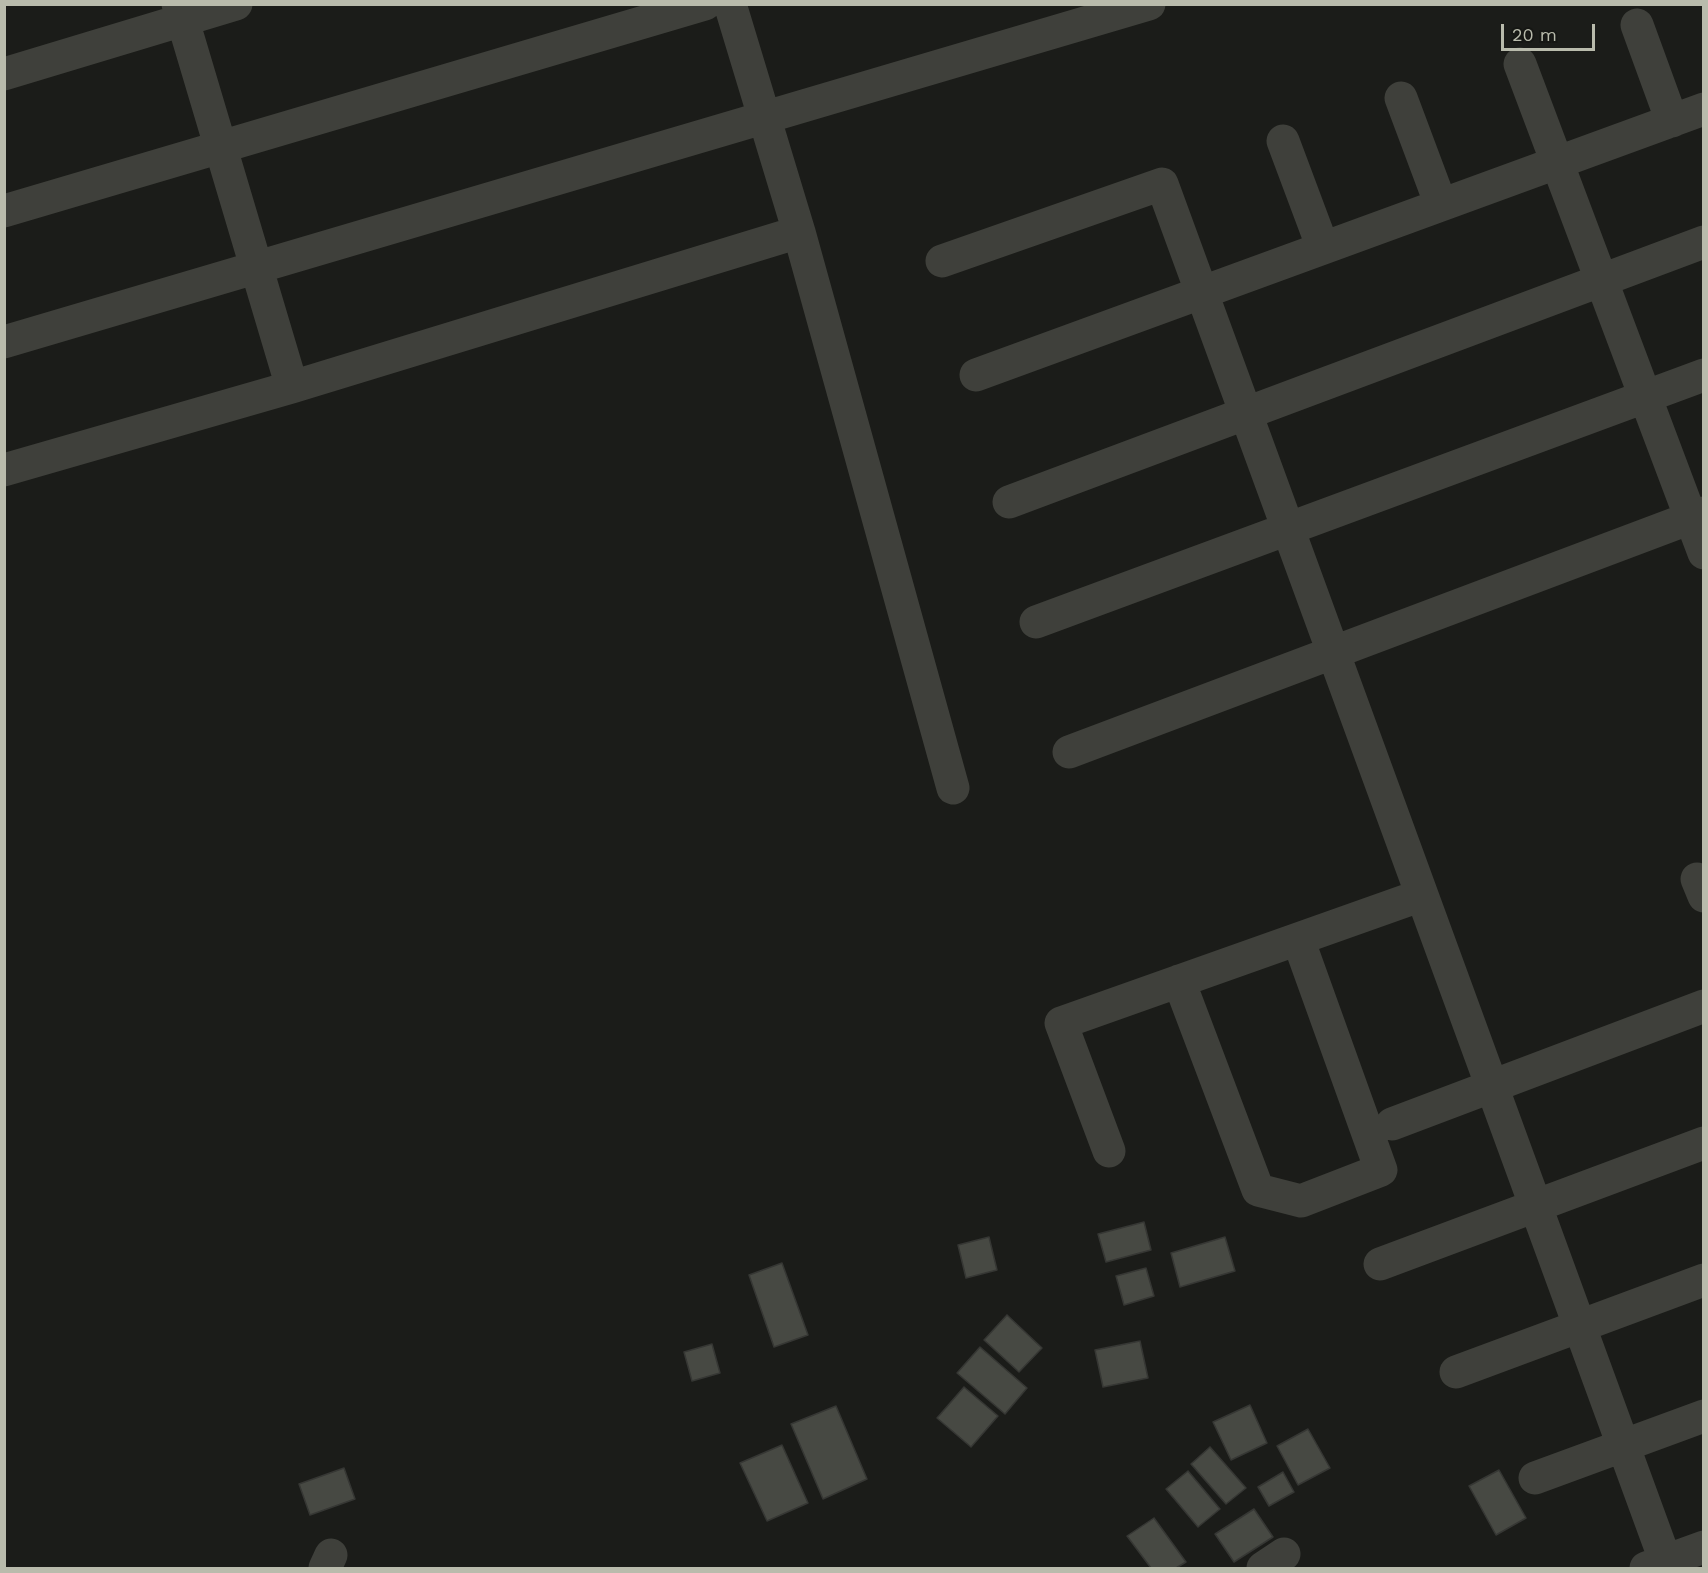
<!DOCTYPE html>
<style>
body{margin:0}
#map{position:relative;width:1708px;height:1573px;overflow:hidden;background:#1b1c19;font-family:"Work Sans",sans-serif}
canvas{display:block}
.frame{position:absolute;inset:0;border:6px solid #b9bbac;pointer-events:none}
.scale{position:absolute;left:1501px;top:24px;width:94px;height:27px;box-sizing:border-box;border:3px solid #b9bbac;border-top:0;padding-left:8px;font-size:18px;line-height:21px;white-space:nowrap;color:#b9bbac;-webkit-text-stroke:4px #161714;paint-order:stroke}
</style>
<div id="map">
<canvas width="1708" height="1573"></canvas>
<div class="frame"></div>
<div class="scale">20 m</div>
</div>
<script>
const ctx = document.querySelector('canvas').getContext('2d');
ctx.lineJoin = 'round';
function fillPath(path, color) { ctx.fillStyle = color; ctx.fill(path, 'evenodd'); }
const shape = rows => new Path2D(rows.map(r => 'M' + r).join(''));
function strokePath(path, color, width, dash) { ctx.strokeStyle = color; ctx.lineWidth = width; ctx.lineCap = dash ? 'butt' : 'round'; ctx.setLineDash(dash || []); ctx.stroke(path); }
const building = shape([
 [1144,1222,1151,1250,1106,1262,1098,1234,1144,1222],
 [989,1237,997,1270,966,1278,958,1245,989,1237],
 [1225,1237,1235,1271,1180,1287,1171,1253,1225,1237],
 [782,1263,808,1335,774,1347,749,1275,782,1263],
 [1146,1268,1154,1296,1124,1305,1116,1276,1146,1268],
 [1007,1315,1042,1348,1019,1372,984,1340,1007,1315],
 [1140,1341,1148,1378,1103,1387,1095,1350,1140,1341],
 [712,1344,720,1373,692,1381,684,1352,712,1344],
 [980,1347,1027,1388,1005,1414,957,1373,980,1347],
 [964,1387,998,1416,971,1447,937,1418,964,1387],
 [1250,1405,1267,1443,1231,1460,1213,1422,1250,1405],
 [836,1406,867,1479,823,1499,791,1424,836,1406],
 [1308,1429,1330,1468,1298,1485,1277,1446,1308,1429],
 [782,1445,808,1503,767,1521,740,1463,782,1445],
 [1210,1447,1246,1488,1226,1504,1191,1464,1210,1447],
 [344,1468,355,1499,310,1515,299,1484,344,1468],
 [1499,1470,1526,1518,1496,1535,1469,1486,1499,1470],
 [1188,1471,1220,1509,1198,1527,1166,1489,1188,1471],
 [1283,1472,1294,1492,1269,1506,1258,1487,1283,1472],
 [1254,1509,1273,1537,1234,1562,1215,1534,1254,1509],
 [1154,1518,1186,1562,1176,1568,1151,1568,1127,1536,1154,1518]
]);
const minor = shape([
 [178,4,292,387],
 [730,4,799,232,953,788],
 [1637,25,1672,121],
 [1520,64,1704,553],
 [4,74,236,4],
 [1401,98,1441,205],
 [1283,141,1323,248],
 [4,211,705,4],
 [942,261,1162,184,1668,1568],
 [4,342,1149,4],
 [976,375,1704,109],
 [4,470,292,387,799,232],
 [1009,502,1704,242],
 [1036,622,1704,375],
 [1069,752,1704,513],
 [1697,879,1704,896],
 [1179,981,1258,1190,1301,1201,1381,1170,1298,939],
 [1392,1124,1704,1006],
 [1109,1151,1061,1023,1422,895],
 [1380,1264,1704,1143],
 [1456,1372,1704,1280],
 [1535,1478,1704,1416],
 [325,1568,331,1555],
 [1263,1568,1284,1554],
 [1646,1568,1704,1547]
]);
fillPath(building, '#474943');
strokePath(building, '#363734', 1.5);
strokePath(minor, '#3f403b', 33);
</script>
